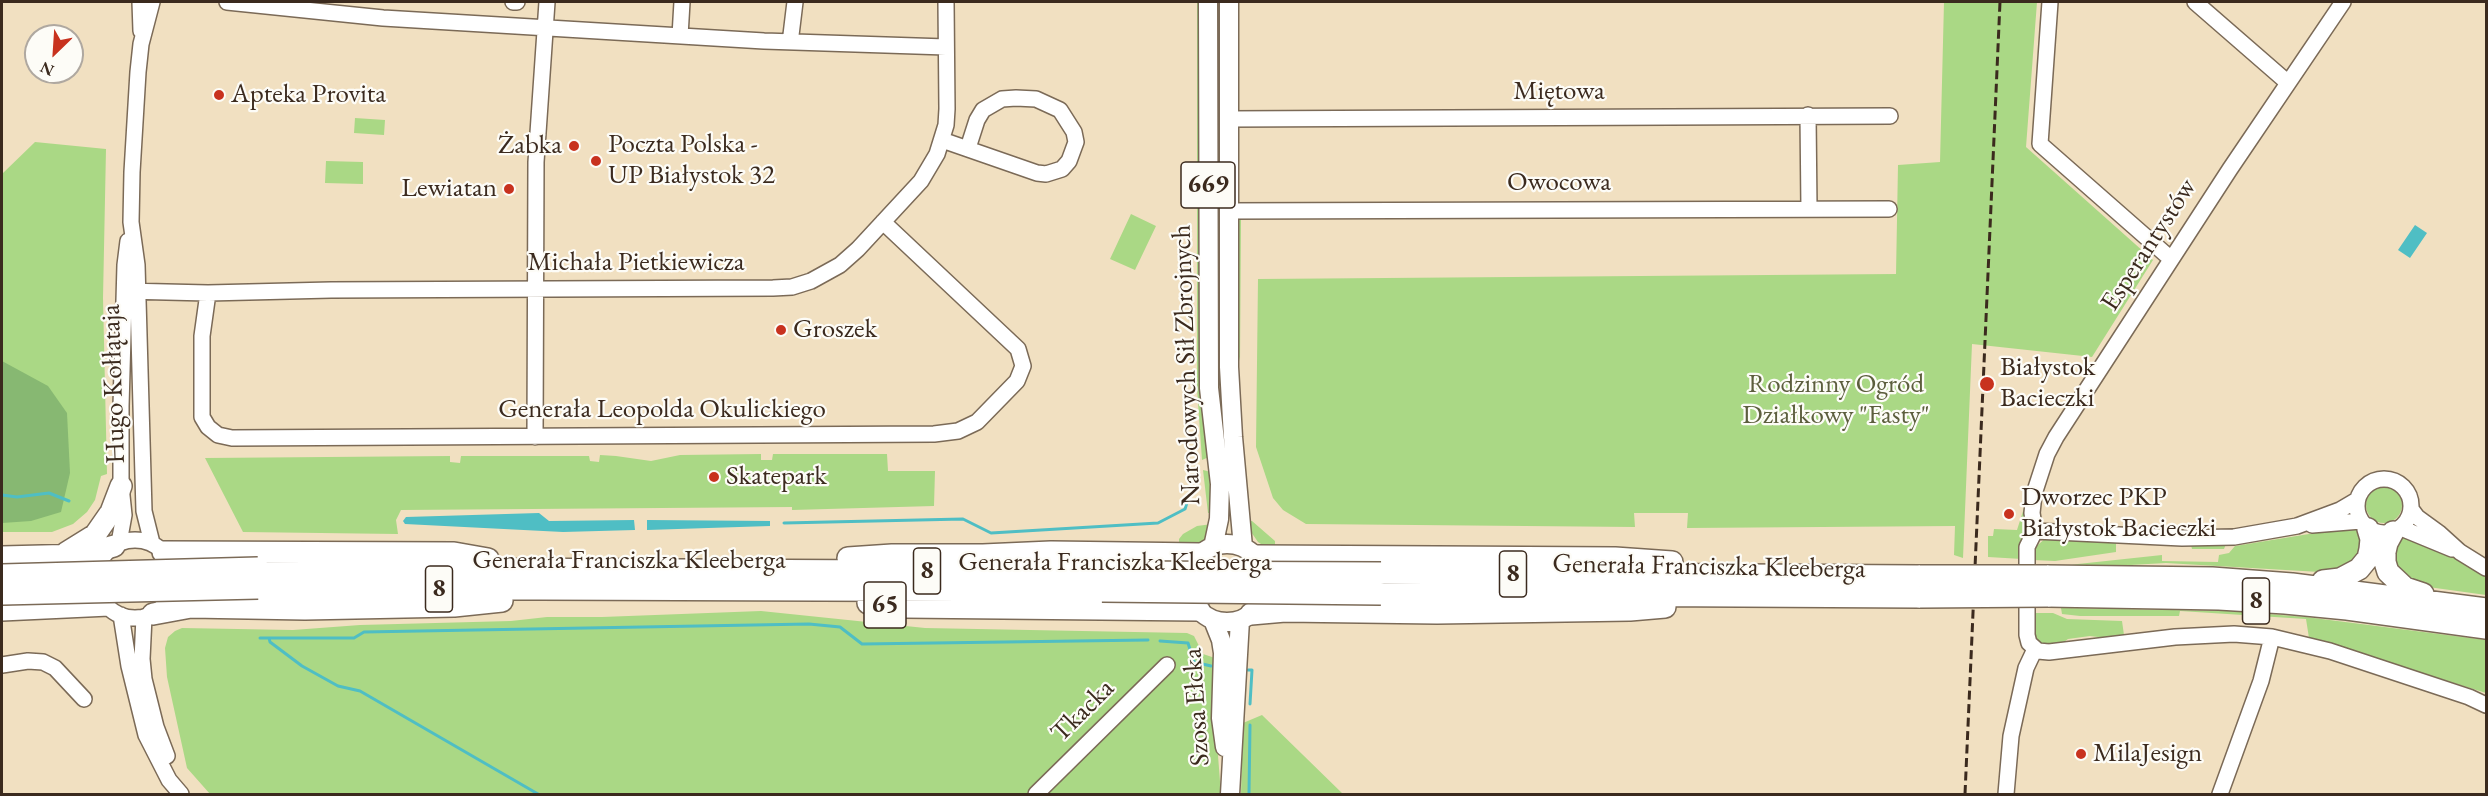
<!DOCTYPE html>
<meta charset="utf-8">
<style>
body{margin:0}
#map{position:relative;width:2488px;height:796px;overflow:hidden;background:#f1e0c1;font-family:"EB Garamond",serif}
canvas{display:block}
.frame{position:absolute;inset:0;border:3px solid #3b2a1e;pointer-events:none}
.north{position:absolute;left:24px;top:24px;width:60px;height:60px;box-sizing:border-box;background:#fdfcf7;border:2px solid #afa8a0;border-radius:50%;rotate:205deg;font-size:16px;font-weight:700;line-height:24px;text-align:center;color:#3b2a1e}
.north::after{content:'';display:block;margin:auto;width:21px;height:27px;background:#c8321e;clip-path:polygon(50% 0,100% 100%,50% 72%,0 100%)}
</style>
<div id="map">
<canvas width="2488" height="796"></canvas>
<div class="frame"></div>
<div class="north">N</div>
</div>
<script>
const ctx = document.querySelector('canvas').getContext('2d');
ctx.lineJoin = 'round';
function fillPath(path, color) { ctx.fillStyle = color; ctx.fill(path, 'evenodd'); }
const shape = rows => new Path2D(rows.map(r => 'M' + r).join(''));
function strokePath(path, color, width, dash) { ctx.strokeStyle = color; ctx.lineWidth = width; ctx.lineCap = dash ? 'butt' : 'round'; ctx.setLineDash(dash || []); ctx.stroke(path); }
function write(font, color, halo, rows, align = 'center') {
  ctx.font = font + ' "EB Garamond",serif'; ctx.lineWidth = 4.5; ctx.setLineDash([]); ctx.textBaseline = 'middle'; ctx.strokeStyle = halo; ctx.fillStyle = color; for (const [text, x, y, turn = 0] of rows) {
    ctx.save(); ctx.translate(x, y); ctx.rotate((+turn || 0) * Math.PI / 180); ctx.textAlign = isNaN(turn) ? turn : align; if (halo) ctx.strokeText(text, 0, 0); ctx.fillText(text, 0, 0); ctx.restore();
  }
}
const green = shape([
 [1197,2,1202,2,1209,457,1202,460,1197,388],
 [1215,2,1222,2,1223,361,1215,361],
 [1944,2,2037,2,2026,147,2153,260,2092,357,1972,344,1963,558,1954,555,1955,526,1687,528,1688,513,1634,513,1635,527,1306,524,1283,510,1273,498,1256,447,1258,279,1896,274,1898,165,1940,162],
 [355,118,385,120,384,135,354,133],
 [35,142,106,149,103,298,107,474,101,476,95,500,87,512,73,524,52,532,2,532,2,174],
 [326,161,363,162,363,184,325,183],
 [1131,214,1156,226,1135,270,1110,259],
 [1241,219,1240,361,1236,343,1237,222],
 [761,454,761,460,772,460,773,454,887,454,888,471,935,471,934,506,792,510,792,507,401,510,396,520,398,534,243,532,205,458,450,456,450,462,460,463,461,456,589,456,590,461,599,462,600,455,616,456,651,461,680,455],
 [1203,470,1211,472,1213,513,1208,513],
 '2366 505a18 18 0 1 1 36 0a18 18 0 1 1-36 0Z',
 [2024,508,2025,509,2022,544,2018,547,2022,559,1988,557,1988,536,1993,536,1994,529,2017,530],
 [1248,521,1252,521,1275,541,1275,547,1264,546,1258,542,1249,529],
 [1212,524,1209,535,1203,541,1198,545,1179,547,1179,539,1183,534,1197,526],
 [2350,525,2362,530,2364,555,2337,573,2166,563,2059,569,2059,567,2078,564,2162,555,2162,561,2218,562,2219,555,2229,553,2235,546,2346,528],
 [2406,535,2414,536,2486,575,2486,595,2421,586,2405,582,2390,551,2396,540],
 [2046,538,2226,544,2224,549,2192,549,2191,545,2116,542,2116,552,2055,561,2033,560,2033,549],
 [2061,608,2229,611,2306,617,2486,640,2486,693,2309,638,2306,619,2180,611,2179,616,2080,616,2062,614],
 [761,611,925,628,1187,633,1194,636,1203,654,1215,658,1215,717,1221,794,210,794,187,768,167,677,165,648,168,637,175,631,182,628,293,630,360,625,511,621,547,617,602,617],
 [2033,613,2053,613,2067,619,2122,621,2124,635,2106,638,2090,636,2068,639,2061,644,2049,646,2040,644,2032,636],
 [1262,715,1343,794,1241,794,1243,723]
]);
const forest = shape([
 [2,361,48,386,67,413,70,473,61,512,31,521,2,523]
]);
const water = shape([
 [2415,225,2427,233,2410,258,2398,250],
 [539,513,549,521,634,520,635,530,563,532,405,524,403,521,406,517],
 [647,520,770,521,770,526,647,530]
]);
const stream = shape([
 [2,495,17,497,49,493,69,501],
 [784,523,963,519,991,533,1158,523,1185,509,1190,493],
 [260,638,354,638,364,632,809,624,840,627,862,644,1148,640],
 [269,638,270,642,302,666,338,686,360,691,538,794],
 [1160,641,1188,643,1194,662,1211,666],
 [1248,670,1252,670,1250,704],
 [1249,794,1250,725]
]);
const minor = shape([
 [140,2,141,31],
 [227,2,383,18,764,41,946,47],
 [513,2,517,2],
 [2050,2,2040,144,2171,259],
 [2195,2,2287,82],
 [791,35,795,2],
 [680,36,682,2],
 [1808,115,1809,209],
 [1229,119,1890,116],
 [942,140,1037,173,1046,174,1062,169,1069,161,1076,142,1074,132,1060,110,1036,99,1016,98,1002,99,983,110,977,120,968,148],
 [1229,211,1889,209],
 [125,291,208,293,331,290,773,288,792,287,811,281,840,265,858,249,921,181,937,154,946,125,947,109,946,2],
 [208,293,202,336,202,417,208,427,218,435,232,438,934,434,958,431,977,422,1017,381,1023,366,1018,349,883,222],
 [535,437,536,162,547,2],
 '2357 506a27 27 0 1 1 54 0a27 27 0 1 1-54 0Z',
 [2411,509,2417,517,2439,533,2460,552,2486,568],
 [2312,525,2361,521],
 [2401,528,2452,549],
 [2035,531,2032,513,2034,494,2047,454,2056,437,2230,169,2343,2],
 [2035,531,2027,547,2027,635,2029,643,2038,651,2049,652,2175,637,2234,634,2272,637,2330,651,2469,697,2486,705],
 [2035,531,2182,538,2234,537,2297,526,2340,510,2357,500],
 '96 579a39 39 0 1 1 78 0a39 39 0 1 1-78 0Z',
 [119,543,124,515,121,486,121,406,125,265,128,241],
 [152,543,144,511,137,265,131,222,132,172,138,72,141,44,152,2],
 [2,613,109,608],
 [121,615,129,666,146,735,169,780,181,794],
 [144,617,142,659,144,679,156,727,167,756],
 [2,665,28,661,43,662,55,668,84,699],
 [1036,794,1167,665],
 [2006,794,2011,736,2026,668,2035,649],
 [2220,794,2261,681,2272,637]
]);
const major = shape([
 [1208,2,1209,388,1220,484,1219,519,1213,547],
 [1229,2,1229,367,1233,437,1243,547],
 '1188 583a39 39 0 1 1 78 0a39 39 0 1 1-78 0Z',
 [1213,620,1221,640,1223,653,1221,718,1225,747],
 [1230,794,1240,620]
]);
const highway = shape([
 [2393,532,2387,543,2385,552,2385,562,2388,572,2405,588,2423,594],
 [163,552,454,553,488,559],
 [66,553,95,535,111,512,121,486],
 [1256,556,1615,558,1672,562],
 [2,557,83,555,114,546],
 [848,558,892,555,983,555,1051,552,1201,554],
 [258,568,1102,572],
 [1381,573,1920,576],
 [2047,576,2212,578,2292,584,2486,609],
 [2323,581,2340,579,2359,569,2368,558,2370,549,2371,539,2368,529],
 [258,588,1102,591],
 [1381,594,1920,597],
 [2048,596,2219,599,2285,603,2347,609,2486,628],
 [868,603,904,607,1199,610],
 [153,614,191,607,305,609,454,606,502,601],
 [1251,614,1285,611,1437,613,1630,610,1665,607]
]);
const rail = shape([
 [1965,794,2000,2]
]);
const highwayBridge = shape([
 [1102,572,1381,573],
 [2,575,258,568],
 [1920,576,2047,576],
 [1102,591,1381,594],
 [2,594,258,588],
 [1920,597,2048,596]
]);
const markers = [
 [219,95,6,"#c8321e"],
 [574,146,6,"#c8321e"],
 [596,161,6,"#c8321e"],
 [509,189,6,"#c8321e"],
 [781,330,6,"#c8321e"],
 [1987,384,8,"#c8321e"],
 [714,477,6,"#c8321e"],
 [2009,514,6,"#c8321e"],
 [2081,754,6,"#c8321e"]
];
const shields = [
 [1208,185,54],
 [927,571,27],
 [1513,574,27],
 [439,589,27],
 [2256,601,27],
 [885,605,42]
];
const shieldNames = [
 ["669",1208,185],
 ["8",927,571],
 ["8",1513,574],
 ["8",439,589],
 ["8",2256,601],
 ["65",885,605]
];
const streetNames = [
 ["Miętowa",1559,92],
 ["Owocowa",1559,183],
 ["Esperantystów",2149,245,-57],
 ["Michała Pietkiewicza",636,263],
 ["Narodowych Sił Zbrojnych",1187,365,-92],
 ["Hugo Kołłątaja",114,384,-92],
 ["Generała Leopolda Okulickiego",662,410],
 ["Generała Franciszka Kleeberga",629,561],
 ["Generała Franciszka Kleeberga",1115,563],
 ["Generała Franciszka Kleeberga",1709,567,1],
 ["Szosa Ełcka",1197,707,-94],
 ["Tkacka",1083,711,-45]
];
const poiNames = [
 ["Apteka Provita",231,95],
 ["Poczta Polska -",608,145],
 ["UP Białystok 32",608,176],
 ["Żabka",562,146,"right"],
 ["Lewiatan",497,189,"right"],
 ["Groszek",793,330],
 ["Białystok",2000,368],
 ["Bacieczki",2000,399],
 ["Skatepark",726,477],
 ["Dworzec PKP",2021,498],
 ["Białystok Bacieczki",2021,529],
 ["MilaJesign",2093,754]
];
const parkNames = [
 ["Rodzinny Ogród",1836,385],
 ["Działkowy \"Fasty\"",1836,416]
];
fillPath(green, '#aad885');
fillPath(forest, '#87b872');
fillPath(water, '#4fbec4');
strokePath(stream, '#4fbec4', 3);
strokePath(minor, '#7b6a57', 18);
strokePath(major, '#7b6a57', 21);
strokePath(highway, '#7b6a57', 24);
strokePath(minor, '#fff', 15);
strokePath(major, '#fff', 18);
strokePath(highway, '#fff', 21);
strokePath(rail, '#3b2a1e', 3, [9, 4.5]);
strokePath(highwayBridge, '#7b6a57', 24, []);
strokePath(highwayBridge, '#fff', 21);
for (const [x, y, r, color] of markers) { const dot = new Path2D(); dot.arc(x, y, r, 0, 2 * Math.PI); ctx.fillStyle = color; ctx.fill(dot); strokePath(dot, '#fdfcf7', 2); }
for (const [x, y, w] of shields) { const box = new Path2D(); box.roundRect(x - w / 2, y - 23, w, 46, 4.5); ctx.fillStyle = '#fdfcf7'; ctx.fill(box); strokePath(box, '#3b2a1e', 1.5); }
write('bold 26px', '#3b2a1e', null, shieldNames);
write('27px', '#3b2a1e', '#fdfcf7', streetNames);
write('27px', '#3b2a1e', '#fdfcf7', poiNames, 'left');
write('27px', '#5c5e3d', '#fdfcf7', parkNames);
</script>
